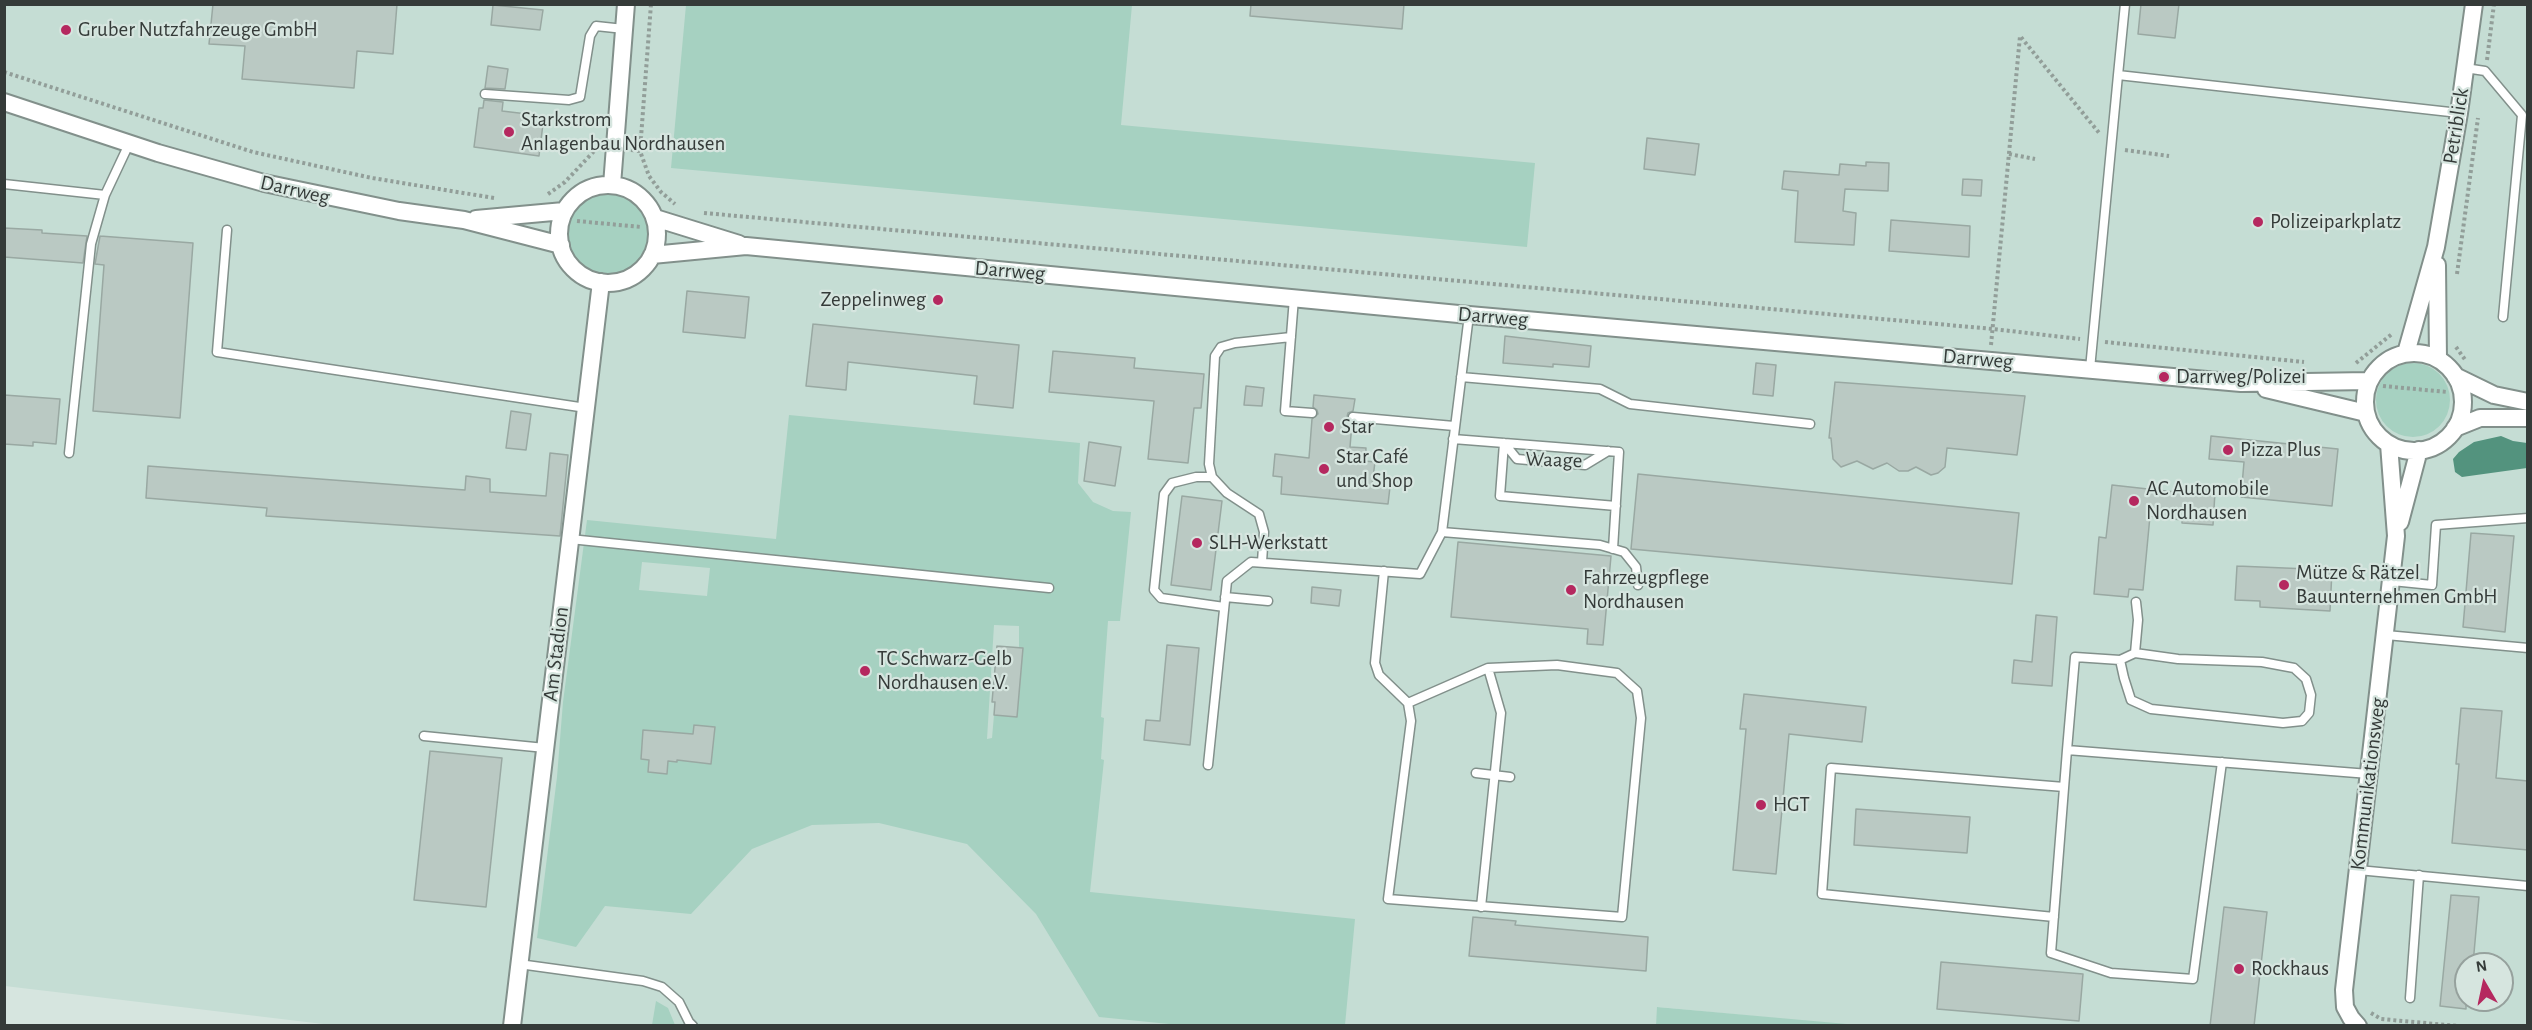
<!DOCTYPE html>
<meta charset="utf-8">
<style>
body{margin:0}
#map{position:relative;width:2532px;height:1030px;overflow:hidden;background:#d6e5df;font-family:"Alegreya Sans",sans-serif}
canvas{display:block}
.frame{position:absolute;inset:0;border:6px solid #353b39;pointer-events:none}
.north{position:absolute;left:2454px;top:952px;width:60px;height:60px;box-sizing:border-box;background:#d6e5df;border:2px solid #96a19d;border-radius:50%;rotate:351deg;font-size:16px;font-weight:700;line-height:24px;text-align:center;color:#353b39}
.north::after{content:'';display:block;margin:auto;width:21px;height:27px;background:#b5285f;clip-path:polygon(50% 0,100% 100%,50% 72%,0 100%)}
</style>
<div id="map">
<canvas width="2532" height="1030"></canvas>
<div class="frame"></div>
<div class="north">N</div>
</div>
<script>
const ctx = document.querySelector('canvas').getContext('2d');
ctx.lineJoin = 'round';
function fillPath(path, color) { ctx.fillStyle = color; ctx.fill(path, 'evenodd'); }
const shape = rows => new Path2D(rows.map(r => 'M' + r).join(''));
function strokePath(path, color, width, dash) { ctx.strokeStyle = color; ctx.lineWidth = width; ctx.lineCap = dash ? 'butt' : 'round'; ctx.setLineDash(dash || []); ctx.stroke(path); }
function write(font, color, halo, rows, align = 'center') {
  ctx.font = font + ' "Alegreya Sans",sans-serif'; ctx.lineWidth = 4.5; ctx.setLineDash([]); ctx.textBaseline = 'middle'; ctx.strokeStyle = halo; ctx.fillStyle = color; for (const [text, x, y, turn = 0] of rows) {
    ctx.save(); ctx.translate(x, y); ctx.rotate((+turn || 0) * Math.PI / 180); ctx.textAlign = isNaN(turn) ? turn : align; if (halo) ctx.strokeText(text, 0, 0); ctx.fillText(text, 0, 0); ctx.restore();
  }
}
const built = shape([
 [4,5,2527,5,2527,1025,1858,1026,1658,1007,1656,1026,340,1026,5,986],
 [2466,964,2502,964,2502,1000,2466,1000]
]);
const green = shape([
 [686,5,1132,5,1121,125,1535,163,1527,247,671,168],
 '568 234a41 41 0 1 1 82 0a41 41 0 1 1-82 0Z',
 '2376 400a37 37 0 1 1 74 0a37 37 0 1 1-74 0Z',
 [789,415,1080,443,1078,483,1093,502,1113,511,1131,512,1120,621,1108,621,1101,717,1104,718,1101,759,1104,760,1090,892,1355,919,1345,1025,1189,1026,1099,1017,1036,914,967,844,879,823,812,825,752,849,691,914,605,906,576,947,537,938,557,777,563,702,587,520,776,539],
 [642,562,710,568,707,596,639,590],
 [994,625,1019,626,1019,647,1023,648,1017,716,994,715,992,738,987,739],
 [656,1001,668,1008,675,1025,652,1025],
 [1657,1007,1858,1025,1656,1025]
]);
const water = shape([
 [2501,436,2513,441,2527,443,2527,468,2462,477,2455,472,2453,459,2459,452,2474,442]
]);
const building = shape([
 [213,4,397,4,393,54,357,51,354,88,242,79,245,46,209,44,213,4],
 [1251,4,1404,4,1402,29,1250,16,1251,4],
 [2141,4,2179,4,2175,38,2138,34,2141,4],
 [493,5,543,10,540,30,491,25,493,5],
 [488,66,508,69,505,89,485,88,488,66],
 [484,100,503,102,502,111,544,116,539,156,474,147,479,108,483,108,484,100],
 [1647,138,1699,144,1695,175,1644,169,1647,138],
 [1866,162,1889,163,1888,191,1845,189,1843,211,1856,213,1854,245,1795,242,1798,191,1782,189,1784,171,1839,175,1840,164,1866,166,1866,162],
 [1963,179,1982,180,1981,196,1962,195,1963,179],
 [1891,220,1970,226,1969,257,1889,251,1891,220],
 [4,228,42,230,42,233,87,236,83,263,4,257,4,228],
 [100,236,193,243,180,418,93,411,104,265,95,264,100,236],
 [687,291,749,297,745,338,683,332,687,291],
 [813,324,1019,345,1013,408,974,404,977,376,848,362,846,390,806,386,813,324],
 [1505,336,1591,346,1589,367,1553,364,1553,367,1503,363,1505,336],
 [1053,351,1135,358,1134,368,1204,374,1201,408,1194,408,1188,463,1148,459,1154,401,1049,392,1053,351],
 [1756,363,1776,365,1773,396,1753,394,1756,363],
 [1835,382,2025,396,2017,455,1947,448,1945,467,1938,473,1931,475,1916,467,1908,471,1899,471,1887,463,1873,469,1857,461,1841,467,1833,459,1831,438,1829,438,1835,382],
 [1246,386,1264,388,1262,406,1244,405,1246,386],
 [4,395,60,399,56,444,33,442,33,446,4,444,4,395],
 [1314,395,1355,399,1353,411,1348,413,1347,417,1352,423,1350,447,1366,448,1365,461,1375,462,1372,485,1390,487,1388,504,1281,494,1282,477,1273,476,1275,454,1309,458,1312,419,1318,414,1317,410,1313,407,1314,395],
 [511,411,531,414,526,450,506,448,511,411],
 [2211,436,2338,449,2332,506,2241,497,2244,462,2209,459,2211,436],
 [1089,442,1121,447,1115,486,1084,481,1089,442],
 [550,453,568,455,560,536,266,516,267,508,146,498,148,466,465,490,466,476,490,479,490,492,546,496,550,453],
 [1638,474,2019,513,2012,584,1631,549,1638,474],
 [2112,485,2184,493,2184,490,2215,492,2213,525,2182,523,2182,520,2150,516,2143,590,2129,589,2128,597,2094,594,2099,537,2106,538,2112,485],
 [1182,496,1222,501,1211,590,1171,585,1182,496],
 [2471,533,2514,536,2505,632,2463,627,2471,533],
 [1458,542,1611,556,1603,645,1587,644,1588,629,1451,617,1458,542],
 [2237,566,2332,570,2330,611,2260,607,2260,601,2235,600,2237,566],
 [1312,587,1341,590,1339,606,1311,603,1312,587],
 [2036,615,2057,617,2052,686,2012,683,2014,660,2032,662,2036,615],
 [1167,645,1199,648,1190,745,1144,740,1146,720,1160,721,1167,645],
 [997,646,1023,648,1017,717,994,715,995,702,992,702,997,646],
 [1744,694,1866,707,1862,742,1789,734,1776,874,1733,870,1746,729,1740,729,1744,694],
 [2461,708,2502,711,2496,778,2528,781,2528,850,2452,843,2459,764,2456,764,2461,708],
 [694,725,715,727,711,764,677,760,677,762,668,761,667,774,648,772,649,760,641,759,643,730,693,734,694,725],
 [430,751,502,758,486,907,414,900,430,751],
 [1856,809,1970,817,1967,853,1854,845,1856,809],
 [2451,895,2479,897,2473,964,2466,964,2466,1009,2440,1006,2451,895],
 [2224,907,2267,912,2254,1026,2210,1026,2224,907],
 [1473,917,1516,921,1515,925,1648,937,1646,971,1469,956,1473,917],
 [1941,962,2083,974,2079,1021,1937,1009,1941,962]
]);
const path = shape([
 [2487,60,2494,4],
 [4,72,253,152,372,178,494,198],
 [631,150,640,151,649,176,661,192,675,204],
 [2125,150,2169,156],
 [640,151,651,4],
 [2009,154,2035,159],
 [548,194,565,182,597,148],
 [704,213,1993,329,2080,339],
 [577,221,641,227],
 [2457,274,2478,118],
 [2105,342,2304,362],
 [1991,345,2020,36,2100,134],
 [2456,347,2466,361],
 [2356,363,2392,334],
 [2383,386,2447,392],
 [2371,1013,2381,1019,2458,1026]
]);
const service = shape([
 [2465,68,2485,71,2522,115,2503,317],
 [2118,75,2125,4],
 [485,94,569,100,580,97,590,36,596,26,624,29],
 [4,184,105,195,129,144],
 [227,230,217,352,586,408],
 [1294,298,1285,411,1312,413],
 [2090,369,2118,75,2459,113],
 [1461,377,1600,389,1630,404,1810,424],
 [1353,417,1454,426],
 [1453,439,1619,452,1613,549],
 [1504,443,1500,496,1616,506],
 [1504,443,1517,459,1585,465,1608,451],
 [69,453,91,244,105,195],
 [1212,477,1196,477,1172,483,1164,494,1154,590,1161,598,1224,607],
 [1442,532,1600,545,1624,552,1636,567,1638,585],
 [570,539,1049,588],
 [1262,562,1264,532,1259,514,1227,493,1212,477,1209,464,1215,356,1221,347,1235,343,1291,337],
 [1384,571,1375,663,1379,675,1408,703,1411,721,1388,899,1622,917,1641,718,1637,691,1617,673,1557,665,1488,668,1408,703],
 [2392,581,2432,585,2436,525,2528,518],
 [1225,597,1268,601],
 [2386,635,2528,648],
 [2135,653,2178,659,2262,662,2294,668,2306,679,2311,695,2309,713,2302,721,2283,723,2151,709,2131,700,2124,678,2120,660,2135,653],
 [2135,653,2138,620,2136,602],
 [424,736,545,748],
 [2067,750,2075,657,2120,660],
 [2222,762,2193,979,2111,973,2051,953,2067,750,2369,774],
 [1208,765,1227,581,1251,562,1420,574,1442,532,1469,315],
 [1476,773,1510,777],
 [2358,870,2528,886],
 [1481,907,1501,713,1488,668],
 [2054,917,1822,894,1831,768,2064,787],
 [519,964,643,981,662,987,679,1002,689,1022,693,1026],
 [2410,998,2419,875]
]);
const minor = shape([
 [4,102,158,153,264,183,399,211,464,220,561,245],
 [612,185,626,4],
 '559 234a49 49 0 1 1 98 0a49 49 0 1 1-98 0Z',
 [655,218,739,244],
 [476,219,564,211],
 [652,255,746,246,1469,315,2241,383,2369,381],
 [2437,265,2438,359],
 [2406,353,2436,247,2459,113,2474,4],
 '2365 402a49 49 0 1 1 98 0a49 49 0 1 1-98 0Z',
 [2455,376,2494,395,2528,402],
 [2266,389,2366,413],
 [2455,428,2480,418,2528,418],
 [2400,522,2419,450],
 [512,1026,601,282],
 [2358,1026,2351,1018,2345,1007,2344,990,2396,536,2389,444]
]);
const markers = [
 [66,30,6,"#b5285f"],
 [509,132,6,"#b5285f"],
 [2258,222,6,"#b5285f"],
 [938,300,6,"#b5285f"],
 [2164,377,6,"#b5285f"],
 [1329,427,6,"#b5285f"],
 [2228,450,6,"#b5285f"],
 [1324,469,6,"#b5285f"],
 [2134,501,6,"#b5285f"],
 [1197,543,6,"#b5285f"],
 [2284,585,6,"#b5285f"],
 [1571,590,6,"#b5285f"],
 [865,671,6,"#b5285f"],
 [1761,805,6,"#b5285f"],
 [2239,969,6,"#b5285f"]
];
const poiNames = [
 ["Gruber Nutzfahrzeuge GmbH",78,30],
 ["Starkstrom",521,120],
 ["Anlagenbau Nordhausen",521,144],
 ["Polizeiparkplatz",2270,222],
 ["Zeppelinweg",926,300,"right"],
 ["Darrweg/Polizei",2176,377],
 ["Star",1341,427],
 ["Pizza Plus",2240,450],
 ["Star Café",1336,457],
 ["und Shop",1336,481],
 ["AC Automobile",2146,489],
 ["Nordhausen",2146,513],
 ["SLH-Werkstatt",1209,543],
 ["Mütze & Rätzel",2296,573],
 ["Bauunternehmen GmbH",2296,597],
 ["Fahrzeugpflege",1583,578],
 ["Nordhausen",1583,602],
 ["TC Schwarz-Gelb",877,659],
 ["Nordhausen e.V.",877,683],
 ["HGT",1773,805],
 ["Rockhaus",2251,969]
];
const streetNames = [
 ["Petriblick",2456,126,-81],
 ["Darrweg",295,190,13],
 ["Darrweg",1010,271,5],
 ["Darrweg",1493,317,5],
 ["Darrweg",1978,359,5],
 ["Waage",1554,460,2],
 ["Am Stadion",556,654,-83],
 ["Kommunikationsweg",2368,784,-83]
];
fillPath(built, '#c5ddd4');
fillPath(green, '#a6d1c1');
fillPath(water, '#53937e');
fillPath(building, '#bac9c3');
strokePath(building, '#99a8a2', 1.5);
strokePath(service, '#82908b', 11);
strokePath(minor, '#82908b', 20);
strokePath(path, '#929e99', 4, [3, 3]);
strokePath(service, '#fff', 8);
strokePath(minor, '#fff', 16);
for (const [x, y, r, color] of markers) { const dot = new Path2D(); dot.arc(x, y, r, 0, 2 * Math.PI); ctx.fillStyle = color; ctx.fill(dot); strokePath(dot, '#d6e5df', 2); }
write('21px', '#353b39', '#d6e5df', poiNames, 'left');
write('21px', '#353b39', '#d6e5df', streetNames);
</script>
